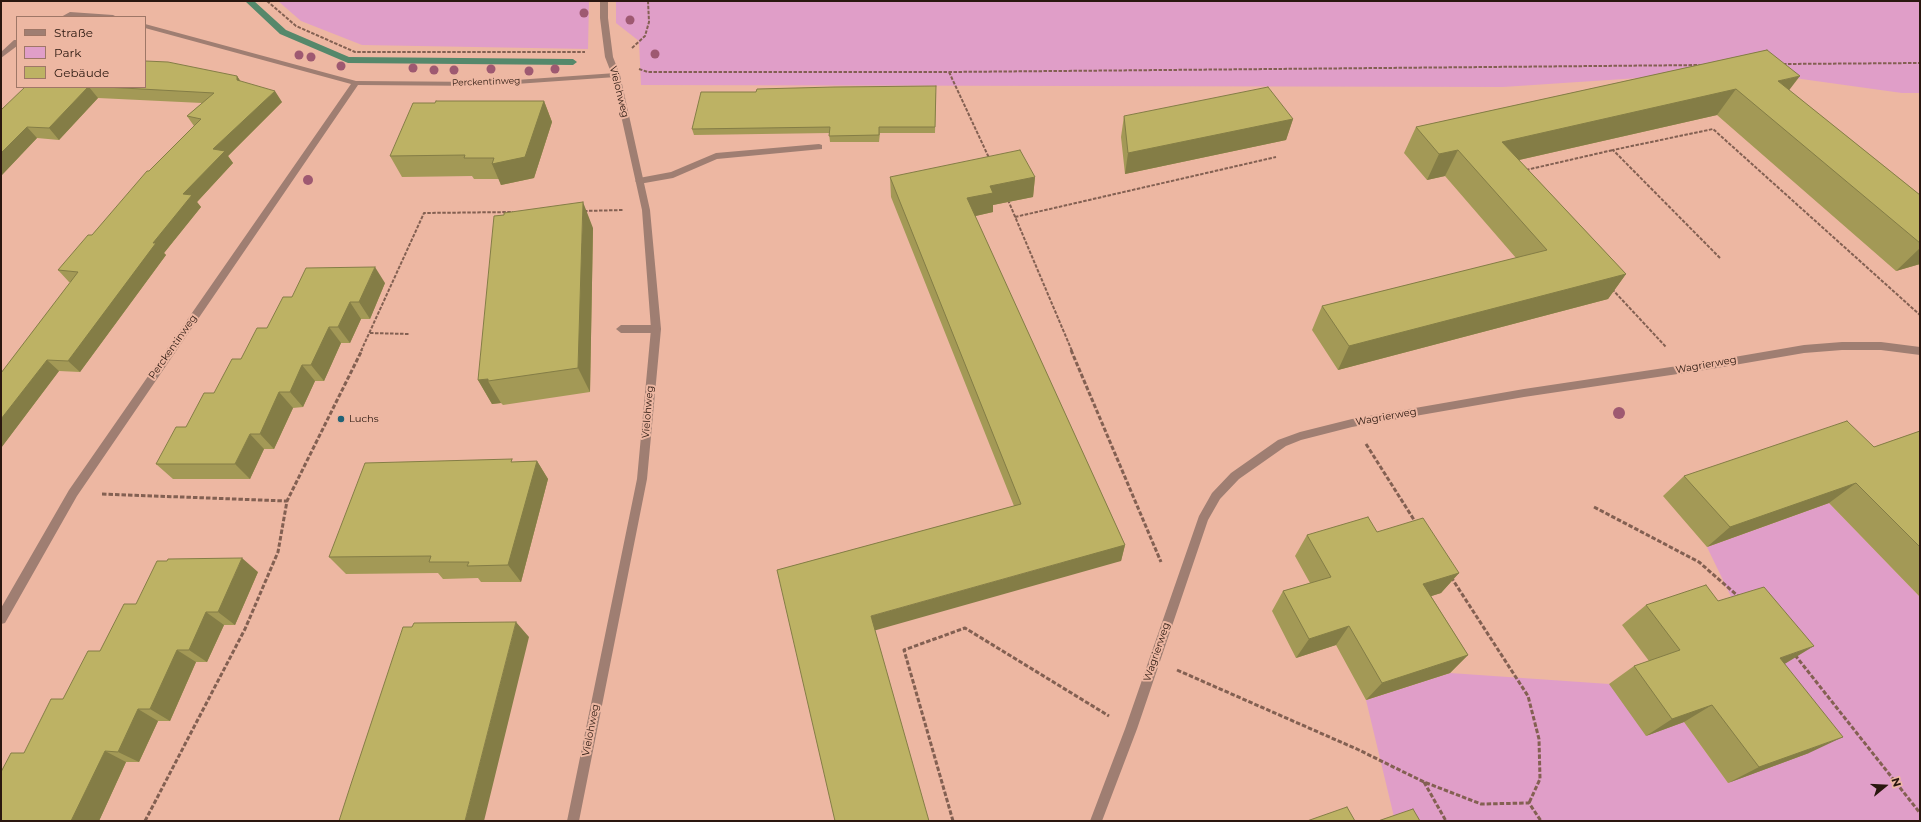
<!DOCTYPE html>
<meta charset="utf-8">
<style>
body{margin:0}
#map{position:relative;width:1921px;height:822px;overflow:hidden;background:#edb7a2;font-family:Montserrat,sans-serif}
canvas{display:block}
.frame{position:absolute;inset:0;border:2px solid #2a170f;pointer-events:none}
.legend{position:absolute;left:16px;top:16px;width:130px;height:72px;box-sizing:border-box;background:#edb7a2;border:1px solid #9f7767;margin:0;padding:5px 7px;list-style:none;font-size:12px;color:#2a170f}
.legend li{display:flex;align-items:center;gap:8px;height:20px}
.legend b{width:20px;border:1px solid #9f7767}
.north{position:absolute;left:1865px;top:766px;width:40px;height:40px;-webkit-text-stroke:3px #edb7a2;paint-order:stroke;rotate:72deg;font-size:11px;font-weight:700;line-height:16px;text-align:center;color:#2a170f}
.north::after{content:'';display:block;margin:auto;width:14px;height:18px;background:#2a170f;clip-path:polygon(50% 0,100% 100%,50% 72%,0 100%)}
</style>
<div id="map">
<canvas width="1921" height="822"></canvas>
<div class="frame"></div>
<ul class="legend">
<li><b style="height:5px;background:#9f7e72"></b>Straße</li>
<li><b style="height:11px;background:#e09ec8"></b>Park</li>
<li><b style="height:11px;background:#bdb264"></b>Gebäude</li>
</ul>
<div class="north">N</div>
</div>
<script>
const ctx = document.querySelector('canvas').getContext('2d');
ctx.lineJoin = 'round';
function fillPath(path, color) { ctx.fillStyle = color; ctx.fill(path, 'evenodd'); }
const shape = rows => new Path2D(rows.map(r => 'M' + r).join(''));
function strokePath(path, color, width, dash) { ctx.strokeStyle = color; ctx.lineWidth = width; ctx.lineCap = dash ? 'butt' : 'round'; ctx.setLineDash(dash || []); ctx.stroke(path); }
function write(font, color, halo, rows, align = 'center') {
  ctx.font = font + ' Montserrat,sans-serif'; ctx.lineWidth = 4; ctx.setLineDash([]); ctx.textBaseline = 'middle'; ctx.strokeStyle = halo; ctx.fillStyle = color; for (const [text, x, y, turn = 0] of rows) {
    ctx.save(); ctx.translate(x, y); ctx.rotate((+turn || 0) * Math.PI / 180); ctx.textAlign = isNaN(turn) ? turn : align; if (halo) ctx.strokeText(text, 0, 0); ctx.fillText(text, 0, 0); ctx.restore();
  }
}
const green = shape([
 [278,1,589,1,588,49,362,45,301,21],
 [616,1,1920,1,1920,93,1902,93,1744,71,1503,87,641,85,639,41,616,23],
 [1829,503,1920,597,1920,821,1395,821,1366,700,1450,673,1609,684,1684,722,1728,783,1736,607,1707,547]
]);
const stream = shape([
 [245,1,254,1,286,30,349,57,573,59,577,62,573,65,348,63,280,34,245,1]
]);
const pathFar1 = shape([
 [267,1,296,26,355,52,585,52],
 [632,48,645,36,649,22,648,1],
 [1783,64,1920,63],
 [639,69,648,72,949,72,1704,65],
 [949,72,990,160],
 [1526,170,1613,150],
 [1008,200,1072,351],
 [584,211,623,210],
 [1015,217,1276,157],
 [1720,258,1613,150,1713,129,1920,315],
 [1612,289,1666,347],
 [370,333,409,334],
 [361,351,424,213,513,212]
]);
const path = shape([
 [1071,350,1161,562],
 [1366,444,1416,523],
 [102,494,287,501],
 [1594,507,1699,562,1739,597],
 [1451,577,1528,696,1539,739,1540,779,1529,803],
 [1795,655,1920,813],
 [1177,670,1359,750,1424,782,1481,804,1529,803,1541,821],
 [1424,782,1446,821],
 [145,821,245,629,278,552,287,501,362,350],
 [953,821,904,650,965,628,1109,716]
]);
const service = shape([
 [819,144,822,145,822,149,717,159,673,178,639,184,635,181,639,178,671,172,716,153,819,144],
 [621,325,656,325,661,329,656,333,621,333,616,329,621,325]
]);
const minor = shape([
 [70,12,113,15,117,17,61,17,70,12],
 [145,24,356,81,487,82,616,73,620,75,616,77,487,86,358,85,77,496,5,623,1,624,1,608,69,490,351,84,145,28,145,24],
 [14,40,17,40,17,46,1,58,1,52,14,40],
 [1842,342,1881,342,1920,347,1920,355,1881,350,1842,350,1804,353,1711,369,1524,397,1352,427,1301,440,1286,446,1239,479,1220,499,1208,520,1137,729,1102,821,1090,821,1125,729,1199,516,1212,493,1231,473,1278,440,1300,432,1352,419,1524,389,1711,361,1804,345,1842,342]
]);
const tertiary = shape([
 [600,1,608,1,608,18,613,57,620,75,650,210,661,329,647,479,579,821,567,821,637,479,651,329,642,210,612,75,605,57,600,18,600,1]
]);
const trees = [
 [584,13,4.5],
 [630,20,4.5],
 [655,54,4.5],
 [299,55,4.5],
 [311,57,4.5],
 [341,66,4.5],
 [413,68,4.5],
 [491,69,4.5],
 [555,69,4.5],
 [434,70,4.5],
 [454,70,4.5],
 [529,71,4.5],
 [308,180,5],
 [1619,413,6]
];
const wall = shape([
 [1767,50,1789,90,1920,195,1920,264,1896,271,1717,115,1519,160,1626,274,1608,299,1338,370,1312,330,1322,306,1516,258,1445,176,1427,180,1404,153,1416,127],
 [237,76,241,82,282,102,228,156,233,163,197,202,201,207,164,253,166,255,80,372,59,371,1,448,1,373,71,282,69,282,58,270,92,235,149,171,194,126,187,116,202,103,98,98,59,140,37,138,1,176,25,87,145,87],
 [936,93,935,133,880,133,879,142,830,142,829,133,694,135,692,129],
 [544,101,552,122,534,178,501,185,499,179,474,179,472,176,402,177,390,156],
 [1124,116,1293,119,1286,140,1125,174,1121,137],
 [890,177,1035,177,1033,197,993,205,993,212,975,216,1125,545,1121,561,777,570,1014,506,891,197],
 [593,228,590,392,503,405,501,403,492,404,478,380],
 [385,283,370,319,361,319,350,343,341,343,324,381,315,381,303,407,293,408,274,449,264,449,250,479,173,479,156,464,292,297],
 [1920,431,1920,597,1829,503,1707,547,1663,496,1684,476,1874,447],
 [537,461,548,479,521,582,481,582,478,578,443,579,438,573,346,574,329,557,514,462],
 [1377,532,1459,573,1441,593,1431,596,1468,655,1450,673,1366,700,1336,645,1296,658,1272,611,1283,591,1310,583,1295,556,1307,535],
 [258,572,235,625,224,625,207,662,196,662,170,721,158,721,139,762,126,762,99,821,1,821,24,753,136,604],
 [1718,601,1785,664,1809,753,1728,783,1684,722,1646,736,1609,684,1634,666,1649,661,1622,625,1646,605]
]);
const shadedWall = shape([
 [237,76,245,88,237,80],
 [1800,76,1780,102,1778,81],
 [88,87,89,87,98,98,59,140,49,128],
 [1736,89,1717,115,1488,167,1502,142],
 [275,91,282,102,228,156,233,163,197,202,201,207,164,253,166,255,80,372,68,361,153,243,183,194,213,149],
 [544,101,552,122,534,178,501,185,492,164],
 [1293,119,1286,140,1125,174,1128,153],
 [27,127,37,138,1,176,1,153],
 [1458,150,1445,176,1427,180,1439,154],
 [1035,177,1033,197,993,205,993,212,967,218,967,198,990,186],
 [583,202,593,228,590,392,578,368],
 [1920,248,1920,264,1896,271],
 [375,267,385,283,370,319,359,302],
 [1626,274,1608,299,1338,370,1349,346],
 [350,302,361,319,350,343,338,327],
 [329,327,341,343,324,381,311,365],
 [47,360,59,371,1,448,1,419],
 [302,365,315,381,303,407,290,392],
 [488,379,488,381,501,403,492,404,478,380],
 [279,392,293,408,274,449,260,434],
 [250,434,264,449,250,479,235,464],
 [537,461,548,479,521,582,508,565],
 [1856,483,1829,503,1707,547,1730,527],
 [1125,545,1121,561,873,631,871,616],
 [242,558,258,572,235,625,218,612],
 [1459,573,1441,593,1407,604,1423,584],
 [206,612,224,625,207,662,189,650],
 [516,622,529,637,484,821,465,821],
 [1349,626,1336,645,1296,658,1309,639],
 [1814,646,1783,665,1780,658],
 [177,650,196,662,170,721,150,709],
 [1468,655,1450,673,1366,700,1382,683],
 [1712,705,1684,722,1646,736,1672,719],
 [138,709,158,721,139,762,118,752],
 [1843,737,1809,753,1728,783,1759,767],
 [105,751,126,762,99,821,71,821]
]);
const building = shape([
 [1767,50,1800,76,1778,81,1920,195,1920,243,1736,89,1502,142,1626,274,1349,346,1322,306,1547,250,1458,150,1439,154,1416,127,1767,50],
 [145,61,168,62,237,76,237,80,275,91,213,149,225,151,183,194,192,195,153,243,156,243,68,361,47,360,1,419,1,373,78,272,58,270,88,235,92,235,147,171,149,171,201,119,187,116,214,93,105,87,145,87,145,61],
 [936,86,935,127,879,127,879,135,829,136,830,127,692,129,701,92,756,92,757,89,834,87,936,86],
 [25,87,88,87,49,128,27,127,1,153,1,110,25,87],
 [1268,87,1293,119,1128,153,1124,116,1268,87],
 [436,101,544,101,525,157,492,164,494,158,464,158,465,155,390,156,413,103,435,103,436,101],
 [1020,150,1035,177,990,186,993,193,967,198,1125,545,871,616,929,821,835,821,777,570,1021,504,890,177,1020,150],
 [583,202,578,368,488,381,488,379,478,380,494,216,504,215,504,213,583,202],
 [375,267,359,302,350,302,338,327,329,327,311,365,302,365,290,392,279,392,260,434,250,434,235,464,156,464,176,427,186,427,204,393,214,393,232,359,241,359,257,328,267,328,283,297,292,297,306,268,375,267],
 [1847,421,1874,447,1920,431,1920,547,1856,483,1730,527,1684,476,1847,421],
 [512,459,511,462,537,461,508,565,467,566,469,562,429,562,431,556,329,557,365,463,512,459],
 [1368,517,1377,532,1423,518,1459,573,1423,584,1468,655,1382,683,1349,626,1309,639,1283,591,1331,577,1307,535,1368,517],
 [242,558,218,612,206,612,189,650,177,650,150,709,138,709,118,752,105,751,71,821,1,821,1,772,11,753,24,753,51,699,63,699,88,651,100,651,124,604,136,604,157,561,167,561,168,559,242,558],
 [1706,585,1718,601,1764,587,1814,646,1780,658,1843,737,1759,767,1712,705,1672,719,1634,666,1680,650,1646,605,1706,585],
 [516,622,465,821,339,821,351,784,403,627,412,627,414,623,516,622],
 [1347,807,1355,821,1307,821,1347,807],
 [1413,809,1420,821,1378,821,1413,809]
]);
const markers = [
 [341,419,4,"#206276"]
];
const farStreetnames = [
 ["Perckentinweg",486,82,-2]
];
const streetNames = [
 ["Vielohweg",619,92,76],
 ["Perckentinweg",173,347,-55],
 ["Wagrierweg",1706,365,-10],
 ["Vielohweg",648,412,-85],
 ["Wagrierweg",1386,417,-10],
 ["Wagrierweg",1157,652,-71],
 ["Vielohweg",591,730,-79]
];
const poiNames = [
 ["Luchs",349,419]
];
fillPath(green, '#e09ec8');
fillPath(stream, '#55886b');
strokePath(pathFar1, '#836052', 2, [3.5, 1.5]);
strokePath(path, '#836052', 3, [4.5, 2]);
fillPath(service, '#9f7e72');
fillPath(minor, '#9f7e72');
fillPath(tertiary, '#9f7e72');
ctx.fillStyle = '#9e5971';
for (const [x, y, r] of trees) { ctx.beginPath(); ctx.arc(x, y, r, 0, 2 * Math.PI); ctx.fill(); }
fillPath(wall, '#a39956');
fillPath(shadedWall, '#847d46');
fillPath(building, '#bdb264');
strokePath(building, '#847d46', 1);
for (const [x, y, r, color] of markers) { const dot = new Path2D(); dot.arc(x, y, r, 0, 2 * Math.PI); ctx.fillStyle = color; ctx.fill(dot); strokePath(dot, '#edb7a2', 1.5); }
write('9px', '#2a170f', '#edb7a2', farStreetnames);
write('10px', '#2a170f', '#edb7a2', streetNames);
write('10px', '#2a170f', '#edb7a2', poiNames, 'left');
</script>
